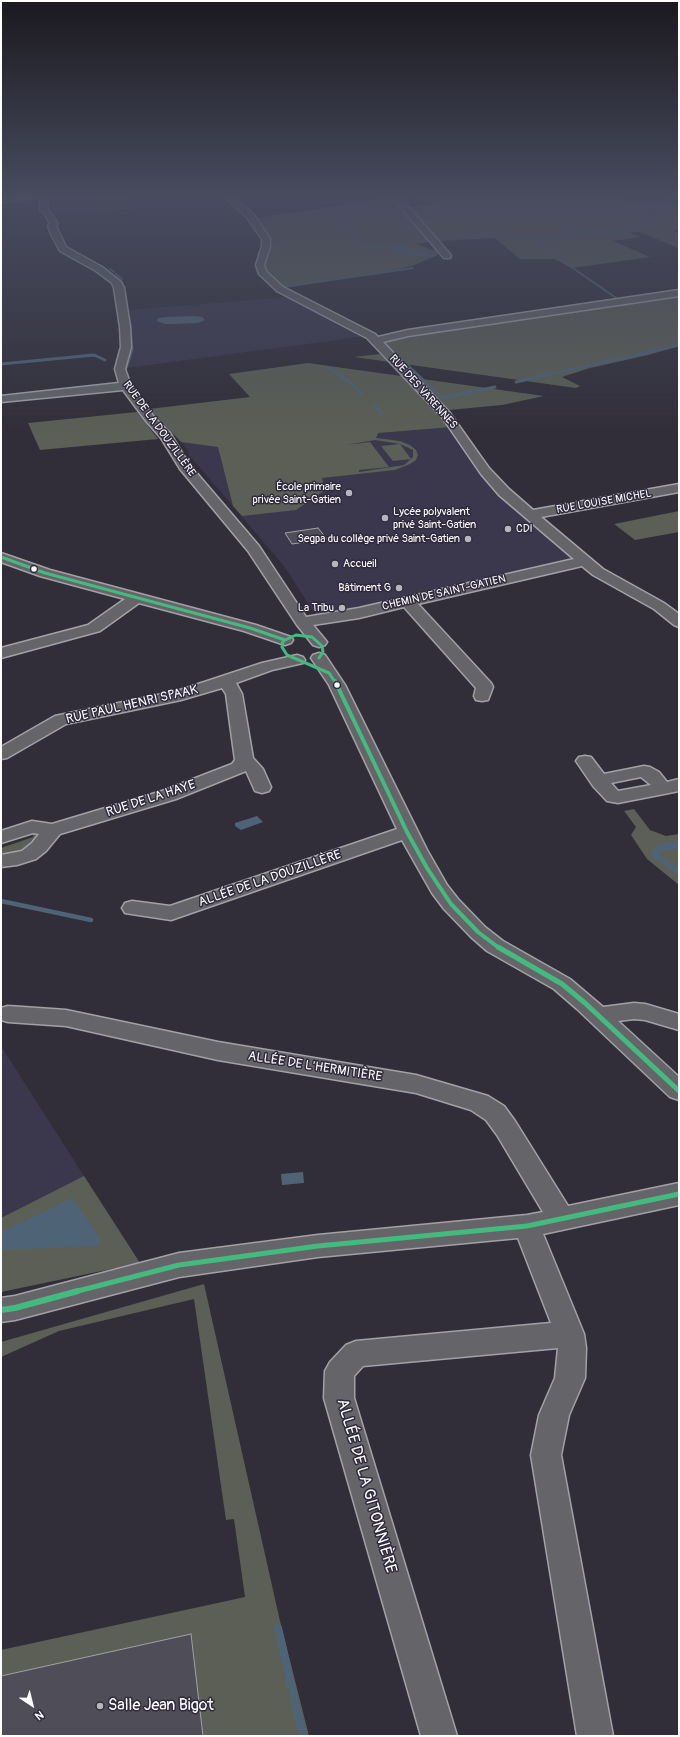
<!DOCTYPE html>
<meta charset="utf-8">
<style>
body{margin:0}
#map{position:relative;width:680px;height:1737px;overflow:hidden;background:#312e39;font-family:Pangolin,sans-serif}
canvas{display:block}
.frame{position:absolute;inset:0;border:2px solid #fff;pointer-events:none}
.north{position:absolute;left:12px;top:1685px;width:40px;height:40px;-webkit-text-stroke:3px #2f2a3d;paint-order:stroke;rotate:145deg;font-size:11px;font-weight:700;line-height:16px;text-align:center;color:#fff}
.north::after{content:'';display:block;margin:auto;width:14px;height:18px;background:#fff;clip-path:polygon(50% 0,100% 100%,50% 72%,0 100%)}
</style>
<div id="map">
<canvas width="680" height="1737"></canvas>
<div class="frame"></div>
<div class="north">N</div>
</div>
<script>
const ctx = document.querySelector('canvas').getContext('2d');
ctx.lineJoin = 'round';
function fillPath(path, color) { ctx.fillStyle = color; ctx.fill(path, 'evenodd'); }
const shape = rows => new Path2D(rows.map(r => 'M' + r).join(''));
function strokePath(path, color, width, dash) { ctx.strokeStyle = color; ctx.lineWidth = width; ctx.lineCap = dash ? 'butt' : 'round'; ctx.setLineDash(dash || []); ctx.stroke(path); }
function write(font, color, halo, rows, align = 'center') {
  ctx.font = font + ' Pangolin,sans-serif'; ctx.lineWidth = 3; ctx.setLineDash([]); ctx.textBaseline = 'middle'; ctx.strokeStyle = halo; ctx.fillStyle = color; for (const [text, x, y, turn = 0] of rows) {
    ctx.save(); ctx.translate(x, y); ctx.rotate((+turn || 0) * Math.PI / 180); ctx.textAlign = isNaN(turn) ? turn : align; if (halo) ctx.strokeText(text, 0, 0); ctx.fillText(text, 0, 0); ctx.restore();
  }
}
const built = shape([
 [61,195,123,195,127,200,136,200,144,208,56,215,50,198],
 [292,297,367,336,127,368,131,342,128,310],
 [444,418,488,483,572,559,569,562,331,616,315,614,284,566,189,455,189,452,181,442],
 [1,1046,84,1176,140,1263,1,1292]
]);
const green = shape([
 [394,195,625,195,628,201,679,203,679,230,673,230,679,233,679,248,637,231,628,232,640,237,613,241,650,257,572,268,554,259,520,259,495,238,433,241,416,244,437,251,438,255,412,266,394,270,283,287,262,272,267,243,253,219,396,197],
 [397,197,446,203,405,207],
 [679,294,679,346,648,355,590,368,562,377,580,386,576,388,354,357,388,353,379,344,388,339],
 [308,363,544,396,502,405,449,410,444,418,451,427,378,433,376,438,400,441,410,445,416,450,418,455,416,460,410,464,395,470,322,478,325,490,296,510,242,516,233,506,218,447,181,442,149,409,250,397,229,374],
 [375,440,400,444,381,446,393,461,411,459,400,444,413,450,413,457,404,465,359,472,359,470,389,467,370,442,346,445],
 [137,412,158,439,40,450,28,423],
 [679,511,679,532,635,540,614,524],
 [634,809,650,830,666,836,679,834,679,885,647,859,631,835,636,827,624,811],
 [33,831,41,833,35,848,1,858,1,848,33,837],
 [84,1176,140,1263,1,1292,1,1218],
 [204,1284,280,1621,309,1736,203,1736,1,1676,1,1650,245,1597,234,1519,226,1520,194,1299,59,1331,1,1357,1,1342]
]);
const water = shape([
 [402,244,411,249,430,252,434,255,428,257,412,256,398,253,385,247],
 [193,316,202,317,205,320,198,323,174,324,165,324,157,321,158,318,167,317],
 [257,816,263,822,241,830,235,826,235,823],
 [671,842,679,842,679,849,665,850,661,852,661,856,679,869,679,876,652,856,651,852,659,844],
 [303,1172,304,1183,282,1185,281,1174],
 [73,1198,101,1240,100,1244,96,1246,1,1250,1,1232]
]);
const streamFar3 = shape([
 [662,195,673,200],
 [674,195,679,207],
 [407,199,406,197,426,195],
 [329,209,339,216],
 [255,217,264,229],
 [340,218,346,222],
 [257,219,395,198],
 [414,222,417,225,415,233],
 [428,226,434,234],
 [675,227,679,227],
 [350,228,360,245,385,247],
 [266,231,270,237,271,244,275,247,265,261,264,266,267,273],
 [557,235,607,227,640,228,656,226,645,215,668,211,676,207],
 [435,236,438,240,476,235,540,240,637,231],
 [534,241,619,300],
 [110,269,114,272],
 [116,274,122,279],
 [279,284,283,287,413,268]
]);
const streamFar2 = shape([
 [403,336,385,344,442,398,495,387],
 [1,364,94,355,105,360],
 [126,368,132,350,130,324],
 [329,368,350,382,362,394],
 [516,382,679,345],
 [374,405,382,413]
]);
const streamFar1 = shape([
 [1,901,91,920]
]);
const stream = shape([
 [278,1628,303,1736]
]);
const building = shape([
 [318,528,327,539,292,544,285,533,318,528],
 [191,1634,203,1736,1,1736,1,1676,191,1634]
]);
const minor = shape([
 [25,195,47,195,48,209,58,224,56,226,66,247,102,267,121,282,124,288,130,327,131,347,125,369,131,386,154,417,170,433,189,464,259,546,306,617,359,608,574,559,499,495,481,474,442,417,367,338,277,291,259,274,256,265,262,246,262,239,248,219,223,195,231,195,254,215,270,239,270,246,264,265,266,271,271,276,283,287,375,334,378,337,408,330,679,290,679,296,408,336,383,342,450,413,489,468,509,489,533,510,679,484,679,492,541,517,603,569,664,603,679,614,679,627,674,625,654,609,593,575,582,566,418,604,491,683,493,687,488,700,482,701,476,700,474,696,476,688,404,607,359,618,313,625,327,642,325,645,319,647,313,645,297,625,248,551,180,469,161,438,146,421,123,390,1,402,1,396,119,383,115,369,121,347,120,327,114,288,112,283,96,271,60,251,51,234,48,226,50,224,45,214,40,210,40,197,1,202,1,198,25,195],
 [390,195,398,195,450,254,451,256,450,258,444,258,390,195],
 [1,553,50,570,256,625,291,637,293,640,291,643,285,645,244,631,139,603,100,631,1,658,1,648,88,625,125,599,40,576,1,562,1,553],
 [319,653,325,655,345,685,427,850,447,885,458,899,485,927,503,941,570,979,603,1007,634,1003,645,1004,679,1014,679,1030,645,1020,634,1019,618,1021,679,1077,679,1100,670,1097,577,1009,554,989,487,951,471,937,444,909,432,893,402,840,171,920,125,913,122,908,125,903,132,901,170,906,397,829,329,685,311,658,313,655,319,653],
 [297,655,303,657,305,660,303,663,272,670,236,683,242,694,253,758,263,769,271,787,269,791,262,793,255,791,246,771,176,799,60,834,46,851,36,859,17,865,1,867,1,855,22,851,32,843,39,834,33,833,1,843,1,831,32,821,52,824,162,791,232,764,235,760,228,709,226,694,222,688,181,700,66,724,7,758,1,759,1,747,55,716,177,691,262,663,297,655],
 [585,756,591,757,604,774,644,766,650,767,659,772,667,782,679,779,679,791,618,803,607,801,593,786,576,761,579,757,585,756],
 [641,777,651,785,618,791,611,783,641,777],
 [8,1006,66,1010,218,1042,416,1075,488,1096,504,1106,515,1121,568,1206,679,1183,679,1205,543,1234,584,1334,586,1348,585,1378,569,1415,561,1455,613,1736,577,1736,531,1455,539,1415,555,1378,558,1348,363,1366,354,1376,354,1398,457,1736,421,1736,324,1398,325,1371,330,1362,346,1345,356,1341,551,1323,518,1238,318,1257,179,1277,15,1320,1,1322,1,1298,15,1296,179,1253,318,1235,527,1215,543,1212,497,1135,486,1120,471,1110,416,1093,218,1060,66,1026,8,1022,1,1020,1,1008,8,1006]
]);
const bus1Far3 = shape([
 [1,557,45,573,250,628,285,640],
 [319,658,323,652,322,646,312,637,296,635,283,641,282,647,287,655,329,673,335,682]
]);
const bus1Far2 = shape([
 [335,681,407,832,427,868,451,904,478,932,499,948]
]);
const bus1Far1 = shape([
 [498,947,562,984,585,1003,679,1091],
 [74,1292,179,1265,318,1246,527,1226,679,1194]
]);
const bus1 = shape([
 [1,1310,15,1308,78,1291]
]);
const markers = [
 [349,493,4,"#b7b6ba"],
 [385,518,4,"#b7b6ba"],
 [508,529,4,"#b7b6ba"],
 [468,539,4,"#b7b6ba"],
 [335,564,4,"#b7b6ba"],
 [34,569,3.5,"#fff"],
 [399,588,4,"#b7b6ba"],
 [342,608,4,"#b7b6ba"],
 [337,685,3.5,"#fff"],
 [100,1706,4,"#b7b6ba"]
];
const farStreetnames = [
 ["RUE DES VARENNES",423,392,48],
 ["RUE DE LA DOUZILLÈRE",159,429,54],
 ["RUE LOUISE MICHEL",604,502,-10],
 ["CHEMIN DE SAINT-GATIEN",444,593,-13]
];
const farPoinames = [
 ["École primaire",341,487],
 ["privée Saint-Gatien",341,500],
 ["Lycée polyvalent",393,512,"left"],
 ["privé Saint-Gatien",393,525,"left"],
 ["CDI",516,529,"left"],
 ["Segpa du collège privé Saint-Gatien",460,539],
 ["Accueil",343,564,"left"],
 ["Bâtiment G",391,588],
 ["La Tribu",334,608]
];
const streetNames = [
 ["RUE PAUL HENRI SPAAK",132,705,-13],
 ["RUE DE LA HAYE",151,799,-18],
 ["ALLÉE DE LA DOUZILLÈRE",270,879,-19],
 ["ALLÉE DE L'HERMITIÈRE",315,1067,9]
];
const nearStreetnames = [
 ["ALLÉE DE LA GITONNIÈRE",366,1486,74]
];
const nearPoinames = [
 ["Salle Jean Bigot",108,1706]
];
fillPath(built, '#3b384d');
fillPath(green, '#5b5f55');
fillPath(water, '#4e6476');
strokePath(streamFar3, '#4e6476', 2);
strokePath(streamFar2, '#4e6476', 3);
strokePath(streamFar1, '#4e6476', 4.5);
strokePath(stream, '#4e6476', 8);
fillPath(building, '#4f4d58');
strokePath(building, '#a2a1a6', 1);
strokePath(minor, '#a2a1a6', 3);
fillPath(minor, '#656469');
strokePath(bus1Far3, '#44ba7f', 3);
strokePath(bus1Far2, '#44ba7f', 4);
strokePath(bus1Far1, '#44ba7f', 5);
strokePath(bus1, '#44ba7f', 6);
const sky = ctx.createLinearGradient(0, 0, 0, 438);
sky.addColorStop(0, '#1b191f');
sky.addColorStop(0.45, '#484c5f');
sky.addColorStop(1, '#484c5f00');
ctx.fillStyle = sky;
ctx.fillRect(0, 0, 680, 438);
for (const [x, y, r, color] of markers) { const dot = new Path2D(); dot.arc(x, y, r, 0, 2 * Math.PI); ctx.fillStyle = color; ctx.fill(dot); strokePath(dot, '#2f2a3d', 1.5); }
write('11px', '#fff', '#2f2a3d', farStreetnames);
write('11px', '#fff', '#2f2a3d', farPoinames, 'right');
write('13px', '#fff', '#2f2a3d', streetNames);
write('16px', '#fff', '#2f2a3d', nearStreetnames);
write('16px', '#fff', '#2f2a3d', nearPoinames, 'left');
</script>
